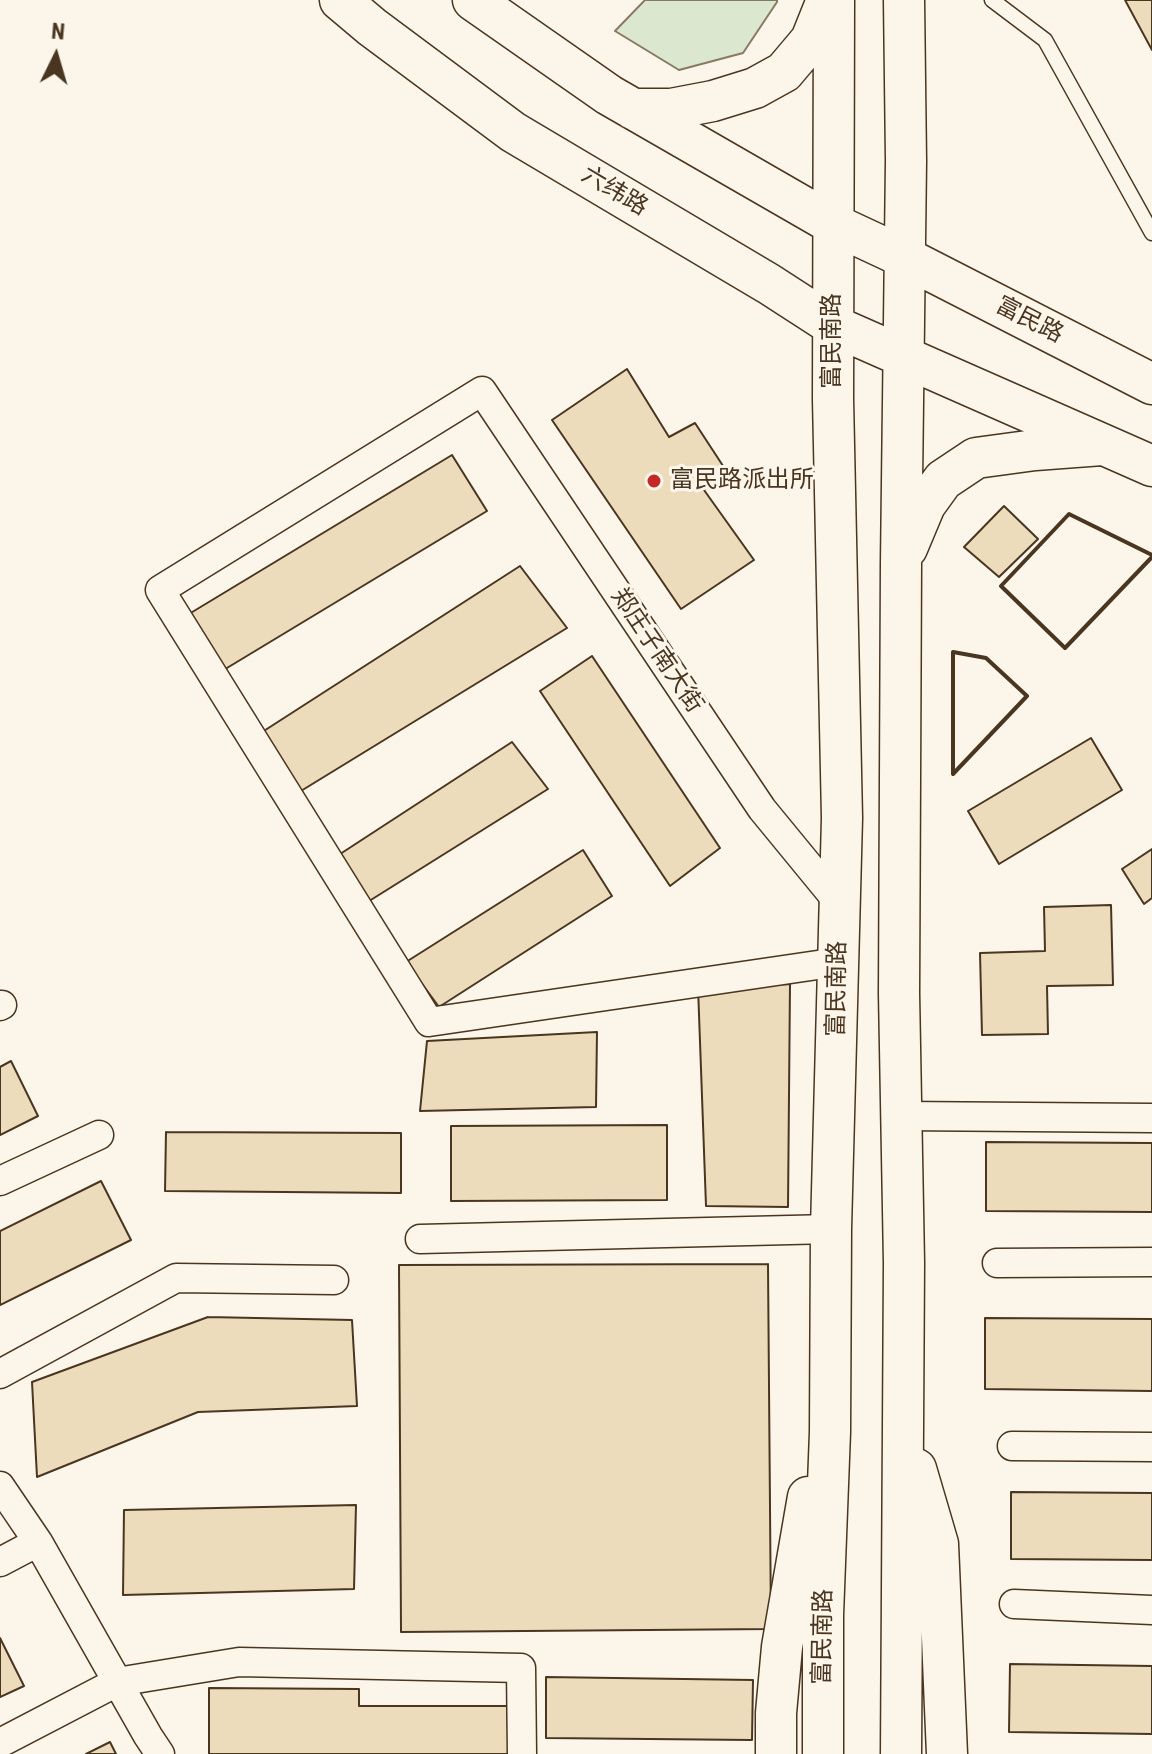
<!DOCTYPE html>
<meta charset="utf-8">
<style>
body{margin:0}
#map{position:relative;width:1152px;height:1754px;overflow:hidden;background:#fbf6e9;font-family:"Roboto Condensed",sans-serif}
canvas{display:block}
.north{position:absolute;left:16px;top:16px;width:80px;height:80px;-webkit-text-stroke:6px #fbf6e9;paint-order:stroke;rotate:5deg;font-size:22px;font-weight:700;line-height:32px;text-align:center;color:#4a3520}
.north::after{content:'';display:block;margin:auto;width:28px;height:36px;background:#4a3520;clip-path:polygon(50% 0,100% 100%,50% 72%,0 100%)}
</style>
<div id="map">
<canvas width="1152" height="1754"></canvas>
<div class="north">N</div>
</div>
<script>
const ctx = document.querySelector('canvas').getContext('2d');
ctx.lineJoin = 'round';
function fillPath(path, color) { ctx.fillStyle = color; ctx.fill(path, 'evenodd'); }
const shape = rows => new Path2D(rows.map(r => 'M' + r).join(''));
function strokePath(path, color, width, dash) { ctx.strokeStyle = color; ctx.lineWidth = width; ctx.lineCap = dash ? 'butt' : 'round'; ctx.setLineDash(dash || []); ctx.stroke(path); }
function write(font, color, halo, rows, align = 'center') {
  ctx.font = font + ' "Roboto Condensed","Noto Sans SC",sans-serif'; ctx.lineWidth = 6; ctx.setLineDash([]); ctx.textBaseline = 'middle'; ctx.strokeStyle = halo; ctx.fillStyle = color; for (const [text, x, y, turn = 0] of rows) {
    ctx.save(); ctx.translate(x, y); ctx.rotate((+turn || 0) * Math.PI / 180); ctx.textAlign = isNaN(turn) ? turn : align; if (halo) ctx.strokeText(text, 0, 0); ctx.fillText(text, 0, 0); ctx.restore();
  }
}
const green = shape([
 [645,0,777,0,777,2,743,53,679,70,615,31,645,0]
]);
const building = shape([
 [1125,0,1152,0,1152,50,1125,0],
 [627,369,669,437,695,423,727,472,704,490,754,560,681,609,552,420,627,369],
 [452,455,487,511,217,674,184,617,452,455],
 [1004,506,1038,539,999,577,964,547,1004,506],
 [520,566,567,628,296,794,256,736,520,566],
 [592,656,720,848,670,886,540,691,592,656],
 [1091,738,1122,790,999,864,968,811,1091,738],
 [512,742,548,789,366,903,334,858,512,742],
 [1152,849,1152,898,1144,904,1122,869,1152,849],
 [583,850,612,896,439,1007,406,962,583,850],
 [1111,905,1113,985,1047,986,1048,1034,982,1035,980,953,1045,951,1044,907,1111,905],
 [790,984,788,1207,706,1206,698,987,790,984],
 [597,1032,596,1107,420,1111,427,1041,597,1032],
 [11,1061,38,1116,0,1135,0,1067,11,1061],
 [667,1125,667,1200,451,1201,451,1126,667,1125],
 [166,1132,401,1133,401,1193,165,1191,166,1132],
 [986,1142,1152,1143,1152,1212,986,1211,986,1142],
 [101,1181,131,1240,0,1305,0,1231,101,1181],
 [768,1264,771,1629,401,1632,399,1265,768,1264],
 [208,1317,352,1320,357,1406,198,1412,37,1477,32,1382,208,1317],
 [985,1318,1152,1319,1152,1391,985,1389,985,1318],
 [1011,1492,1152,1493,1152,1560,1011,1559,1011,1492],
 [356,1505,354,1589,123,1595,124,1510,356,1505],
 [0,1638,24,1686,0,1697,0,1638],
 [1010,1664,1152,1666,1152,1734,1009,1732,1010,1664],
 [546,1677,753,1680,752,1740,546,1738,546,1677],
 [209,1688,359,1689,359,1706,509,1706,509,1754,209,1754,209,1688],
 [110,1742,116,1754,86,1754,110,1742]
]);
const lane = shape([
 [992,0,1045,40,1152,233]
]);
const street = shape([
 [838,962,429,1022,160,590,482,391,762,809,840,904],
 [0,1006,2,1005],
 [901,1116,1152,1118],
 [0,1181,99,1135],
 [420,1239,831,1229],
 [997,1263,1152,1262],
 [0,1374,176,1278,334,1280],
 [1012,1446,1152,1447],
 [0,1486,38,1542,148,1736,160,1754],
 [0,1562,38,1542],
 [1014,1604,1152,1610],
 [0,1743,117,1682,239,1662,521,1668,522,1754]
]);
const secondary = shape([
 [340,0,372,27,513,132,769,284,834,326,1152,466],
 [473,0,609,95,833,224,906,258,1152,384],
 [633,109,671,109,713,101,755,88,784,72,811,40,827,0],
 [907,548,925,505,943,480,976,458,1035,450,1102,445],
 [916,1469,938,1544,947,1754],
 [776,1754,776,1713,782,1647,808,1497],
 [823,1754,823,1615,830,1432,831,1229,842,818,833,399,834,0],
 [901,1754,904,1263,899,993,901,563,906,161,904,0]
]);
const wall = shape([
 [1152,555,1069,514,1001,586,1065,648,1152,557],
 [953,652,986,658,1027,696,953,774,953,652]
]);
const markers = [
 [654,481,8,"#c62828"]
];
const streetNames = [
 ["六纬路",614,192,31],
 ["富民路",1029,321,27],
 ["富民南路",833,341,-90],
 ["郑庄子南大街",656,651,56],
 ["富民南路",838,989,-89],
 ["富民南路",824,1637,-89]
];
const poiNames = [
 ["富民路派出所",670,481]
];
fillPath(green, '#dce7d0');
strokePath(green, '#887966', 2);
fillPath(building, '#ecdcbc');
strokePath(building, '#4a3520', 2);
strokePath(lane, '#4a3520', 17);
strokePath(street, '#4a3520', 31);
strokePath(secondary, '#4a3520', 43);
strokePath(lane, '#fbf6e9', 14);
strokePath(street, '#fbf6e9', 28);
strokePath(secondary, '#fbf6e9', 40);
strokePath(wall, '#4a3520', 4);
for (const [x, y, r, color] of markers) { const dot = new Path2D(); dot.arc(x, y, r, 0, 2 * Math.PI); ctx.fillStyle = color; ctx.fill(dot); strokePath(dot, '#fbf6e9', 3); }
write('24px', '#4a3520', '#fbf6e9', streetNames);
write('24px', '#4a3520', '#fbf6e9', poiNames, 'left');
</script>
